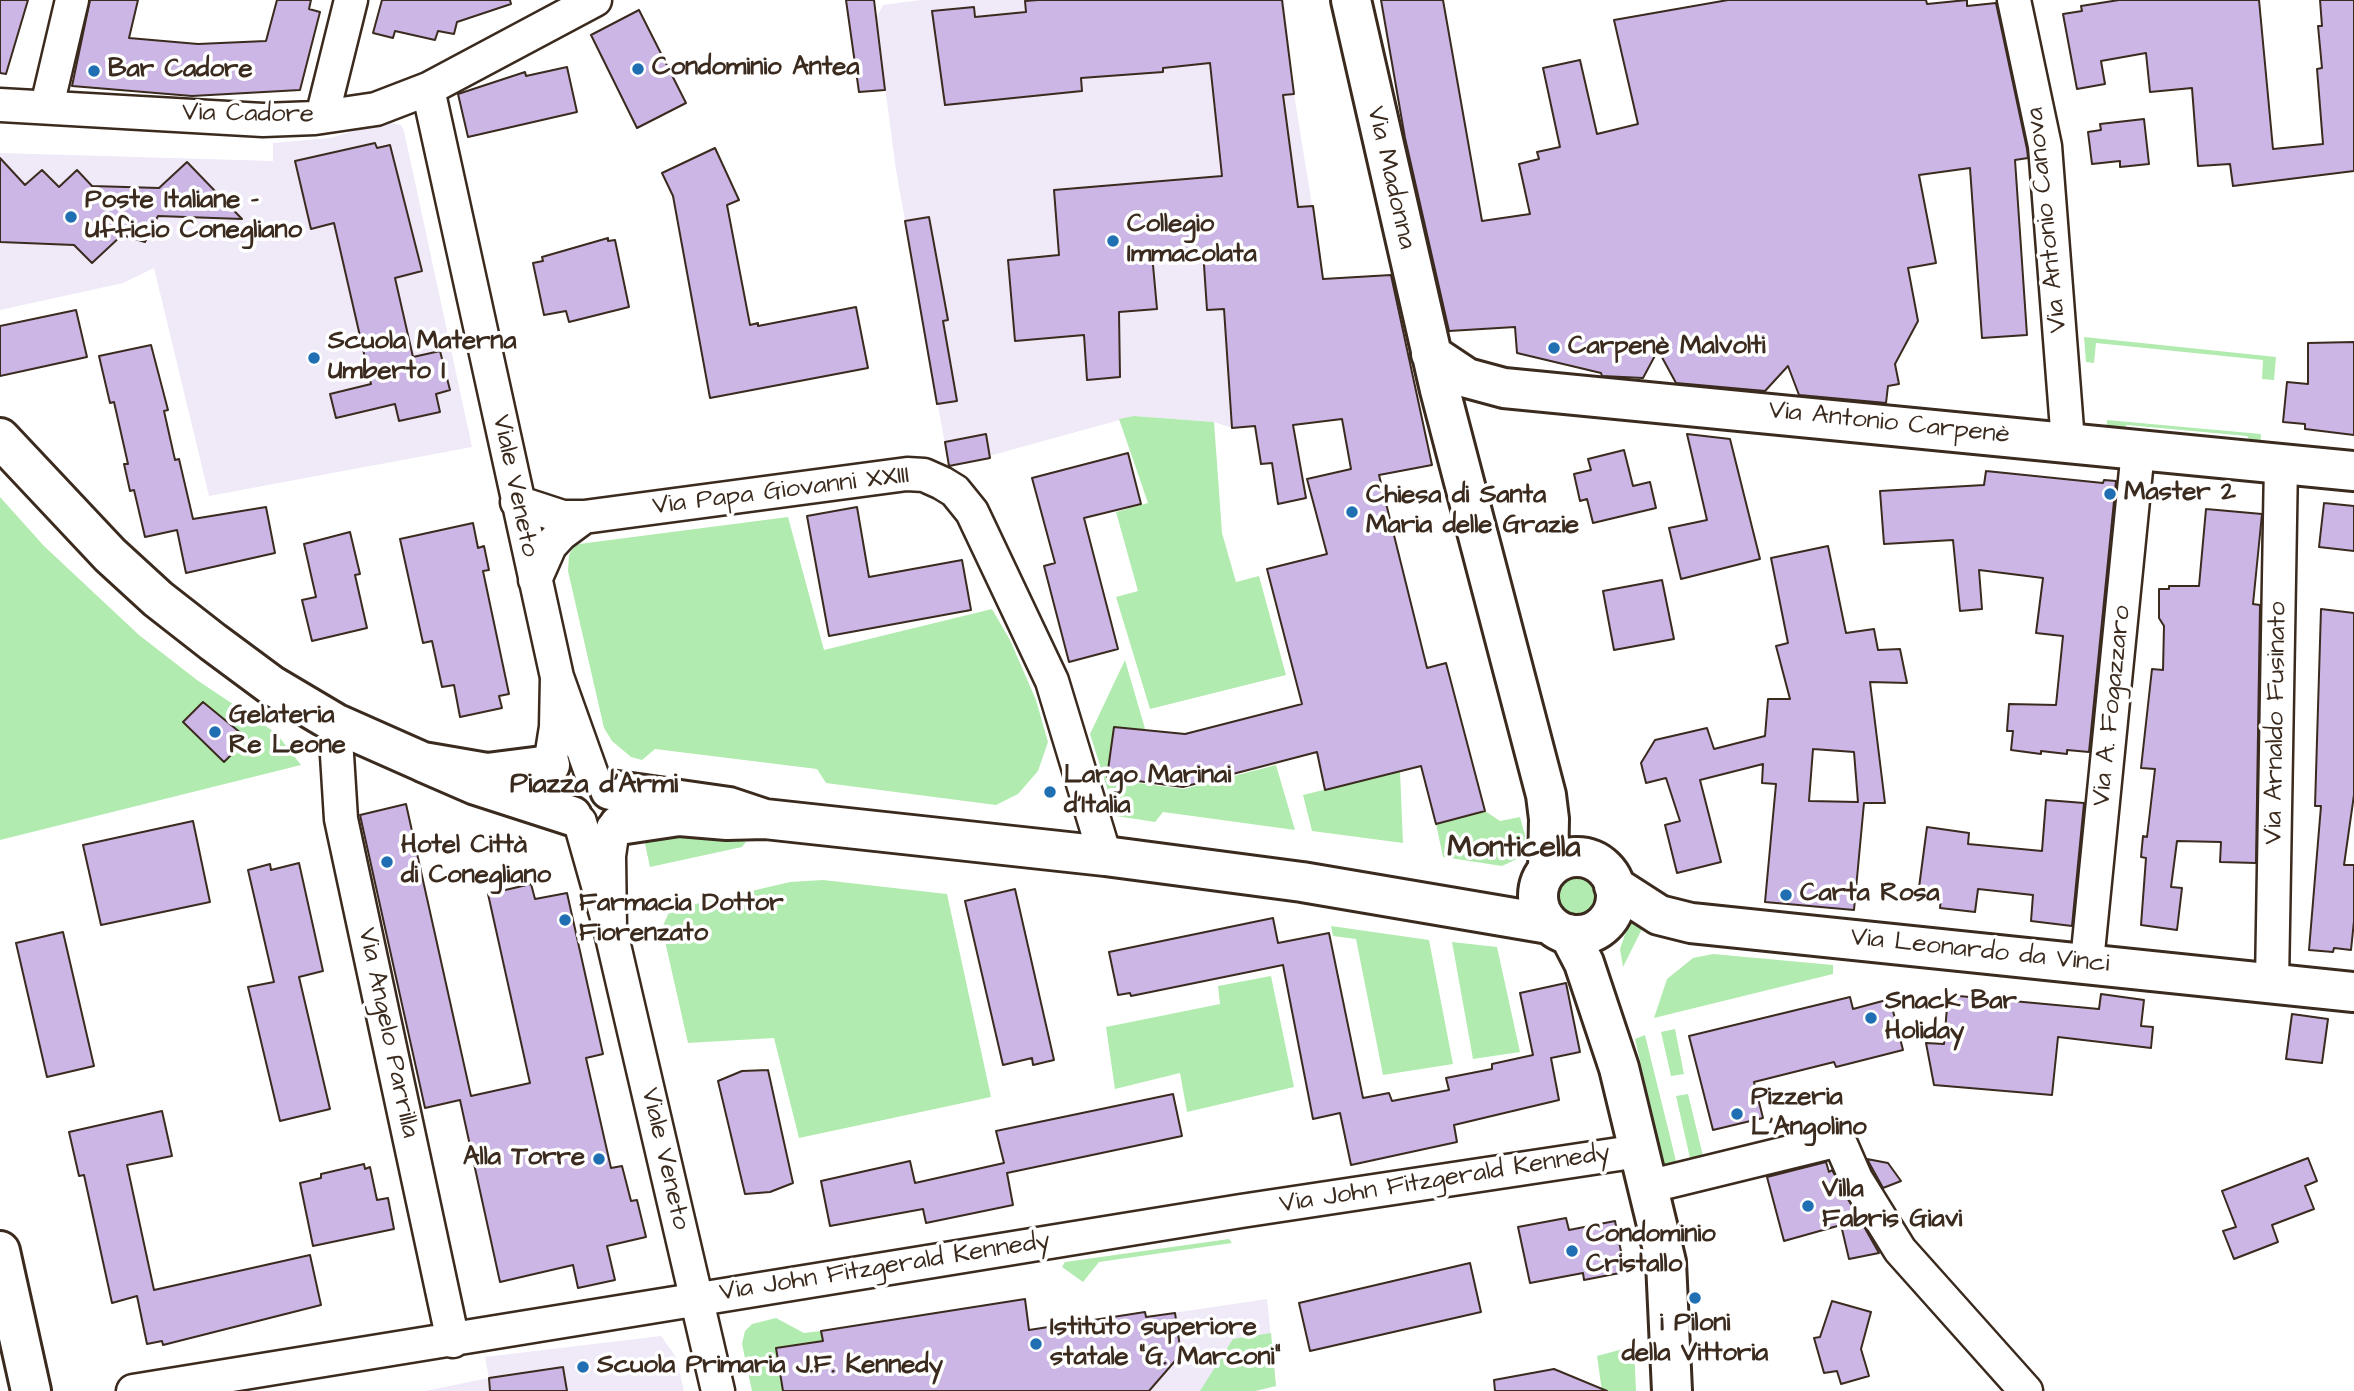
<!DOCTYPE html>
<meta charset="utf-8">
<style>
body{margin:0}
canvas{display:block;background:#fff}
</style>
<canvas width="2354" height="1391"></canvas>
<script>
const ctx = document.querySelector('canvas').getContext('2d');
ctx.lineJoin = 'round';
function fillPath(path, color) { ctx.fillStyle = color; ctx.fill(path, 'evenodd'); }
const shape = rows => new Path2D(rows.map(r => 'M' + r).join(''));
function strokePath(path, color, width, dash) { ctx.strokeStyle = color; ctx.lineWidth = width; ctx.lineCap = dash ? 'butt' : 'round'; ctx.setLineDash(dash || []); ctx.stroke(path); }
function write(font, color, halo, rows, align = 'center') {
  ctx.font = font + ' "Architects Daughter",sans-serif'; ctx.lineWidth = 7; ctx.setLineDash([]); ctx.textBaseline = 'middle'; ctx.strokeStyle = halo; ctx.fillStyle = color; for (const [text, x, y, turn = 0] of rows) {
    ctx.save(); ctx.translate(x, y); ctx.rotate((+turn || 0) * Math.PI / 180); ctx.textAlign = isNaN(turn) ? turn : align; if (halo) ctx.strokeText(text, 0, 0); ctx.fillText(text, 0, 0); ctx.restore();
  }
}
const built = shape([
 [921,0,1284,0,1294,94,1321,261,1301,422,1232,428,1214,422,1134,416,949,467,896,170,876,18,883,5],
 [386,122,401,125,404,131,472,447,209,496,154,268,123,283,0,310,0,153,273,161,273,143,330,138],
 [1025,1299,1029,1330,1145,1312,1146,1317,1267,1299,1276,1386,1255,1391,783,1391,776,1348,822,1341,821,1331],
 [661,1336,676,1357,684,1391,425,1391,489,1378,485,1357]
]);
const green = shape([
 [2084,337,2276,357,2274,380,2262,379,2263,360,2096,343,2094,363,2086,362],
 [1134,416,1214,422,1222,533,1236,582,1259,576,1286,675,1150,709,1116,597,1138,591,1116,512,1148,503,1119,419],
 [2107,420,2261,434,2260,449,2257,451,2247,436,2127,425,2111,437,2106,437],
 [0,497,44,546,139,635,197,680,276,733,301,765,0,840],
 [788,517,824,650,992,609,1010,640,1036,700,1048,742,1038,771,1018,794,996,805,826,783,817,769,655,749,642,760,631,757,612,741,604,728,568,571,569,555,573,548,579,544],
 [1125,660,1146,732,1114,727,1107,779,1184,789,1276,765,1295,830,1163,812,1155,822,1116,816,1090,734],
 [1400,771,1403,843,1312,831,1303,795],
 [1485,811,1500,821,1520,817,1525,835,1524,851,1519,858,1502,866,1443,857,1436,824],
 [643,834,701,834,746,842,742,847,650,867],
 '1558 897a19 19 0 1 1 38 0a19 19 0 1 1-38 0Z',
 [823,880,947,894,991,1097,799,1138,774,1038,688,1043,662,928,670,910,790,882],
 [1633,911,1646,921,1623,967,1620,949],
 [1331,926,1429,940,1453,1064,1383,1075,1356,939,1333,936],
 [1452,942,1497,947,1520,1052,1473,1059],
 [1713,954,1833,965,1833,974,1654,1018,1667,979,1693,958],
 [1271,976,1294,1087,1187,1112,1180,1073,1115,1089,1106,1027,1220,1004,1218,986],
 [1675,1029,1684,1074,1671,1076,1661,1032],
 [1645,1035,1677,1165,1665,1169,1635,1039],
 [1688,1094,1703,1156,1690,1158,1676,1096],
 [1229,1239,1232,1243,1099,1262,1083,1282,1062,1267,1065,1262],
 [776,1318,804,1333,821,1331,823,1341,776,1348,783,1391,752,1391,742,1344,745,1331,752,1324],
 [1271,1333,1276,1386,1255,1391,1200,1391,1233,1339],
 [1634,1346,1636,1391,1602,1391,1597,1356]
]);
const building = shape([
 [0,0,28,0,6,74,0,73,0,0],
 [90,0,138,0,129,38,198,44,266,41,277,0,311,0,309,9,320,12,300,90,192,96,72,86,90,0],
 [382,0,510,0,511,4,457,22,454,34,438,31,435,40,395,31,393,38,373,33,382,0],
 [846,0,874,0,885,90,859,92,846,0],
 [1038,0,1282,0,1294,94,1283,95,1298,207,1313,206,1323,279,1391,275,1432,465,1379,475,1427,668,1446,663,1485,811,1436,824,1421,766,1325,790,1317,752,1183,787,1107,777,1114,727,1185,734,1302,704,1267,569,1327,554,1307,479,1351,469,1342,419,1293,425,1306,498,1278,504,1272,463,1261,464,1255,426,1232,428,1224,309,1207,310,1203,250,1152,254,1157,309,1119,312,1120,377,1087,380,1084,335,1015,341,1008,260,1059,255,1054,190,1222,176,1210,63,1163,68,1163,72,1081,78,1082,91,945,105,932,11,974,7,975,17,1026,12,1025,1,1038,0],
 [1381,0,1443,0,1482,221,1530,214,1519,164,1539,159,1537,152,1560,147,1543,68,1580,60,1597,134,1638,124,1614,20,1728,0,1926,0,1927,4,1967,0,1967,6,1996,3,2027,149,2028,158,2015,160,2027,335,1982,338,1970,168,1919,175,1936,263,1908,268,1918,321,1895,364,1899,384,1888,386,1886,403,1799,395,1788,366,1765,391,1676,383,1658,350,1643,378,1602,376,1601,373,1517,353,1515,327,1449,331,1405,138,1381,0],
 [2119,0,2259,0,2273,149,2323,144,2317,69,2322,68,2318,26,2322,26,2320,0,2354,0,2354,171,2233,186,2230,164,2198,166,2192,88,2150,92,2146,53,2101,61,2105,84,2077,89,2063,14,2082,11,2081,6,2119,0],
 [639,10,686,103,637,128,591,35,639,10],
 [567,67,577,112,468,137,458,94,525,72,526,76,567,67],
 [2144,119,2149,164,2120,167,2120,161,2092,164,2088,132,2101,130,2100,124,2144,119],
 [375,143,377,148,390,145,422,271,395,278,413,357,440,351,450,390,436,394,440,412,399,421,395,404,336,418,330,394,371,384,334,223,311,229,295,161,375,143],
 [715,148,739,200,727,205,750,325,758,323,758,326,856,307,868,368,710,398,673,196,662,173,715,148],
 [0,158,25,185,42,170,59,187,77,170,92,186,159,188,187,162,242,219,158,216,145,242,122,235,92,263,74,245,0,242,0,158],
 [929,217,948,320,943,321,957,401,937,404,905,221,929,217],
 [608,238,608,241,615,240,629,307,569,322,566,311,544,315,533,263,543,261,542,257,608,238],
 [76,310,87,357,0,376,0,326,76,310],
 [2354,342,2354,435,2305,429,2305,424,2283,422,2287,382,2308,384,2308,343,2354,342],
 [151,345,168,410,164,411,175,460,179,459,193,519,266,507,275,553,186,573,177,530,145,537,134,490,130,491,124,464,128,464,114,402,110,403,99,356,151,345],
 [986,434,990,458,949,466,945,442,986,434],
 [1687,434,1730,439,1760,559,1681,579,1669,528,1707,520,1687,434],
 [1624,450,1633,486,1650,482,1656,508,1593,523,1587,499,1580,501,1574,474,1591,470,1588,459,1624,450],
 [1128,453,1141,504,1084,518,1118,649,1069,662,1044,566,1055,563,1032,478,1128,453],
 [1986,471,2103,483,2104,480,2116,481,2089,752,2067,750,2067,754,2041,751,2041,754,2011,750,2013,731,2007,731,2009,704,2056,705,2063,636,2036,633,2043,578,1979,570,1982,609,1960,611,1953,540,1884,544,1880,491,1984,485,1986,471],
 [2324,503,2354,506,2354,551,2319,547,2324,503],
 [857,507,869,577,962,560,971,610,829,636,807,516,857,507],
 [2206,509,2262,514,2253,604,2260,605,2256,863,2220,862,2221,842,2177,841,2171,887,2182,888,2177,930,2141,925,2146,858,2141,857,2143,836,2147,837,2155,769,2141,768,2152,669,2163,670,2164,626,2159,618,2159,589,2169,589,2169,586,2199,586,2206,509],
 [473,523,478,548,484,546,489,570,483,571,509,694,499,696,502,708,460,717,454,685,442,687,432,641,423,643,400,539,473,523],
 [350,532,360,574,355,575,367,628,312,641,302,600,316,597,304,544,350,532],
 [1828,546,1846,633,1874,629,1878,650,1900,649,1907,683,1870,682,1885,803,1864,803,1854,910,1765,902,1776,784,1762,783,1763,764,1700,780,1721,862,1677,873,1665,825,1680,821,1666,778,1646,783,1641,763,1655,740,1707,728,1714,749,1765,736,1768,699,1790,699,1776,646,1788,643,1771,558,1828,546],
 [1813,749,1854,752,1858,802,1809,801,1813,749],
 [1662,580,1674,639,1614,650,1603,591,1662,580],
 [2321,609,2354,613,2354,795,2344,865,2354,865,2354,921,2351,950,2334,948,2333,952,2309,950,2321,806,2315,806,2321,609],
 [203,702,242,734,241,745,224,762,183,722,203,702],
 [2046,800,2084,803,2072,926,2031,921,2033,895,1978,889,1975,912,1940,908,1941,898,1918,895,1927,827,1969,833,1968,844,2042,851,2046,800],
 [406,804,471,1096,530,1083,488,894,531,884,535,899,567,893,603,1054,586,1058,611,1168,622,1166,631,1201,637,1200,646,1237,607,1246,615,1280,578,1288,573,1265,500,1282,460,1100,425,1108,360,815,406,804],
 [193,821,210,902,101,925,83,845,193,821],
 [299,863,323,971,299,977,330,1109,280,1121,248,987,274,982,248,870,270,864,271,870,299,863],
 [1015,889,1054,1060,1033,1065,1032,1058,1003,1065,965,901,1015,889],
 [1273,918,1278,943,1329,933,1363,1098,1389,1093,1392,1101,1449,1090,1446,1078,1492,1069,1492,1064,1533,1055,1520,993,1566,983,1580,1052,1551,1058,1559,1100,1454,1125,1457,1142,1351,1165,1340,1113,1313,1119,1283,965,1131,996,1130,993,1118,995,1109,952,1273,918],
 [63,932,94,1066,47,1077,16,943,63,932],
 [2101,994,2144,1000,2141,1026,2153,1027,2151,1048,2058,1037,2052,1095,1934,1085,1926,1043,1944,1044,1948,995,2099,1009,2101,994],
 [1850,997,1853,1009,1890,999,1903,1050,1836,1067,1834,1062,1754,1082,1763,1118,1713,1130,1689,1036,1850,997],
 [2292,1014,2328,1019,2322,1063,2286,1059,2292,1014],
 [768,1070,793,1183,770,1192,745,1194,718,1081,742,1071,768,1070],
 [1173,1094,1182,1136,1007,1173,1013,1205,926,1223,923,1209,830,1226,821,1181,910,1161,915,1183,1004,1163,996,1131,1173,1094],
 [162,1111,172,1156,127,1165,154,1290,310,1255,321,1305,163,1345,162,1341,147,1344,137,1296,112,1303,84,1175,79,1176,69,1132,162,1111],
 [2308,1158,2317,1181,2305,1186,2314,1209,2272,1225,2278,1242,2234,1259,2223,1231,2236,1227,2222,1191,2308,1158],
 [1867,1159,1888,1163,1901,1181,1883,1188,1867,1159],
 [1826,1162,1829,1172,1832,1170,1879,1253,1849,1259,1841,1225,1784,1241,1767,1177,1826,1162],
 [364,1164,365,1169,370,1167,377,1200,388,1198,394,1229,313,1246,300,1183,321,1178,321,1174,364,1164],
 [1566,1218,1569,1230,1615,1221,1625,1272,1584,1280,1583,1273,1530,1283,1518,1227,1566,1218],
 [1470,1263,1481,1312,1310,1351,1299,1303,1470,1263],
 [1025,1299,1029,1330,1145,1312,1146,1317,1175,1313,1181,1354,1149,1391,783,1391,776,1348,823,1341,821,1331,1025,1299],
 [1832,1301,1871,1312,1861,1349,1869,1376,1841,1384,1837,1371,1824,1373,1814,1338,1820,1337,1832,1301],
 [563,1367,567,1391,490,1391,489,1378,563,1367],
 [1554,1369,1607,1391,1495,1391,1494,1380,1554,1369]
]);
const minor = shape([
 [2014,0,2045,146,2068,442],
 [428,89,557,677],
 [0,105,263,120,315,118,376,109,428,89,595,0],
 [47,106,72,0],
 [322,117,351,0],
 [517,502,563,517,584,517,907,474,924,475,942,483,955,491,972,512,1052,681,1105,856],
 [535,580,550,546,561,534,584,517],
 [335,723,341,819,453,1341],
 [550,765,556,727,557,677,592,775],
 [580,822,610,928,609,856,613,828],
 [610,928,718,1391],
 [2087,962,2138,450],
 [2272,982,2281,463],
 [1647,1187,1839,1140,1856,1179,1900,1250,2026,1391],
 [133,1391,1241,1211,1639,1151]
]);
const tertiary = shape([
 [1351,0,1440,390,1546,795,1549,819,1548,870],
 [1431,354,1467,378,1504,388,2354,471],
 [0,438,110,555,158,599,213,642,271,685,335,723,423,762],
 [550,765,487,773,423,762,476,785,572,816],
 [610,790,729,807,765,819,727,820,679,816,619,825],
 [765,819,1105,856,1302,882,1549,924],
 '1538 896a39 39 0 1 1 78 0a39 39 0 1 1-78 0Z',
 [1614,886,1659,915,1691,923,2354,992],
 [1569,934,1584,963,1619,1068,1666,1262,1672,1391],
 [0,1251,31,1391]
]);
const markers = [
 [638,69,7,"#1f6fb2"],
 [94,71,7,"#1f6fb2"],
 [71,217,7,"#1f6fb2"],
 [1113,241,7,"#1f6fb2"],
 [1554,348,7,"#1f6fb2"],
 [314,358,7,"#1f6fb2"],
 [2110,494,7,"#1f6fb2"],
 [1352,512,7,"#1f6fb2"],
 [215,732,7,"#1f6fb2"],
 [1050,792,7,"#1f6fb2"],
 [387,862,7,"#1f6fb2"],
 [1786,895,7,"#1f6fb2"],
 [565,920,7,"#1f6fb2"],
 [1871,1018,7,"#1f6fb2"],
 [1737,1114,7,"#1f6fb2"],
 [599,1159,7,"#1f6fb2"],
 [1808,1206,7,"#1f6fb2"],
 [1572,1251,7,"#1f6fb2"],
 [1695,1298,7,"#1f6fb2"],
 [1036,1344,7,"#1f6fb2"],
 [583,1367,7,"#1f6fb2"]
];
const poiNames = [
 ["Condominio Antea",652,69],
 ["Bar Cadore",108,71],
 ["Poste Italiane -",85,202],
 ["Ufficio Conegliano",85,232],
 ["Collegio",1127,226],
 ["Immacolata",1127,256],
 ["Scuola Materna",328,343],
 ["Umberto I",328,373],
 ["Carpenè Malvolti",1568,348],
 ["Master 2",2124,494],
 ["Chiesa di Santa",1366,497],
 ["Maria delle Grazie",1366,527],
 ["Gelateria",229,717],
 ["Re Leone",229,747],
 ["Largo Marinai",1064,777],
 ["d'Italia",1064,807],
 ["Hotel Città",401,847],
 ["di Conegliano",401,877],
 ["Carta Rosa",1800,895],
 ["Farmacia Dottor",579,905],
 ["Fiorenzato",579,935],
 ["Snack Bar",1885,1003],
 ["Holiday",1885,1033],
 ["Pizzeria",1751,1099],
 ["L'Angolino",1751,1129],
 ["Alla Torre",585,1159,"right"],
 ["Villa",1822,1191],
 ["Fabris Giavi",1822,1221],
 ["Condominio",1586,1236],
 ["Cristallo",1586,1266],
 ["i Piloni",1695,1325,"center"],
 ["della Vittoria",1695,1355,"center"],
 ["Istituto superiore",1050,1329],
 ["statale “G. Marconi”",1050,1359],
 ["Scuola Primaria J.F. Kennedy",597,1367]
];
const streetNames = [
 ["Via Cadore",248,115,1],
 ["Via Madonna",1390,178,77],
 ["Via Antonio Canova",2048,220,-96],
 ["Via Antonio Carpenè",1889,424,6],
 ["Viale Veneto",514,486,78],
 ["Via Papa Giovanni XXIII",781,492,-7],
 ["Via A. Fogazzaro",2113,706,-84],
 ["Via Arnaldo Fusinato",2277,723,-89],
 ["Via Leonardo da Vinci",1980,952,6],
 ["Via Angelo Parrilla",387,1033,78],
 ["Viale Veneto",664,1159,77],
 ["Via John Fitzgerald Kennedy",1445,1180,-9],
 ["Via John Fitzgerald Kennedy",885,1268,-9]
];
const neighbourhoodNames = [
 ["Piazza d'Armi",594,786]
];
const quarterNames = [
 ["Monticella",1514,850]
];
fillPath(built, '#efe9f8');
fillPath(green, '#b2ebaf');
fillPath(building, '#cbb6e6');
strokePath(building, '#3b2a1e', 2);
strokePath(minor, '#3b2a1e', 37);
strokePath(tertiary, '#3b2a1e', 44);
strokePath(minor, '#fff', 32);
strokePath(tertiary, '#fff', 38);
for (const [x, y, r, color] of markers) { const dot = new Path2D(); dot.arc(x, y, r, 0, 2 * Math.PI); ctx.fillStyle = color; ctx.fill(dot); strokePath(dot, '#fff', 2.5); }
write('bold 26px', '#3b2a1e', '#fff', poiNames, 'left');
write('26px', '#3b2a1e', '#fff', streetNames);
write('bold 28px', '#3b2a1e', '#fff', neighbourhoodNames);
write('bold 30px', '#3b2a1e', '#fff', quarterNames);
</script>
